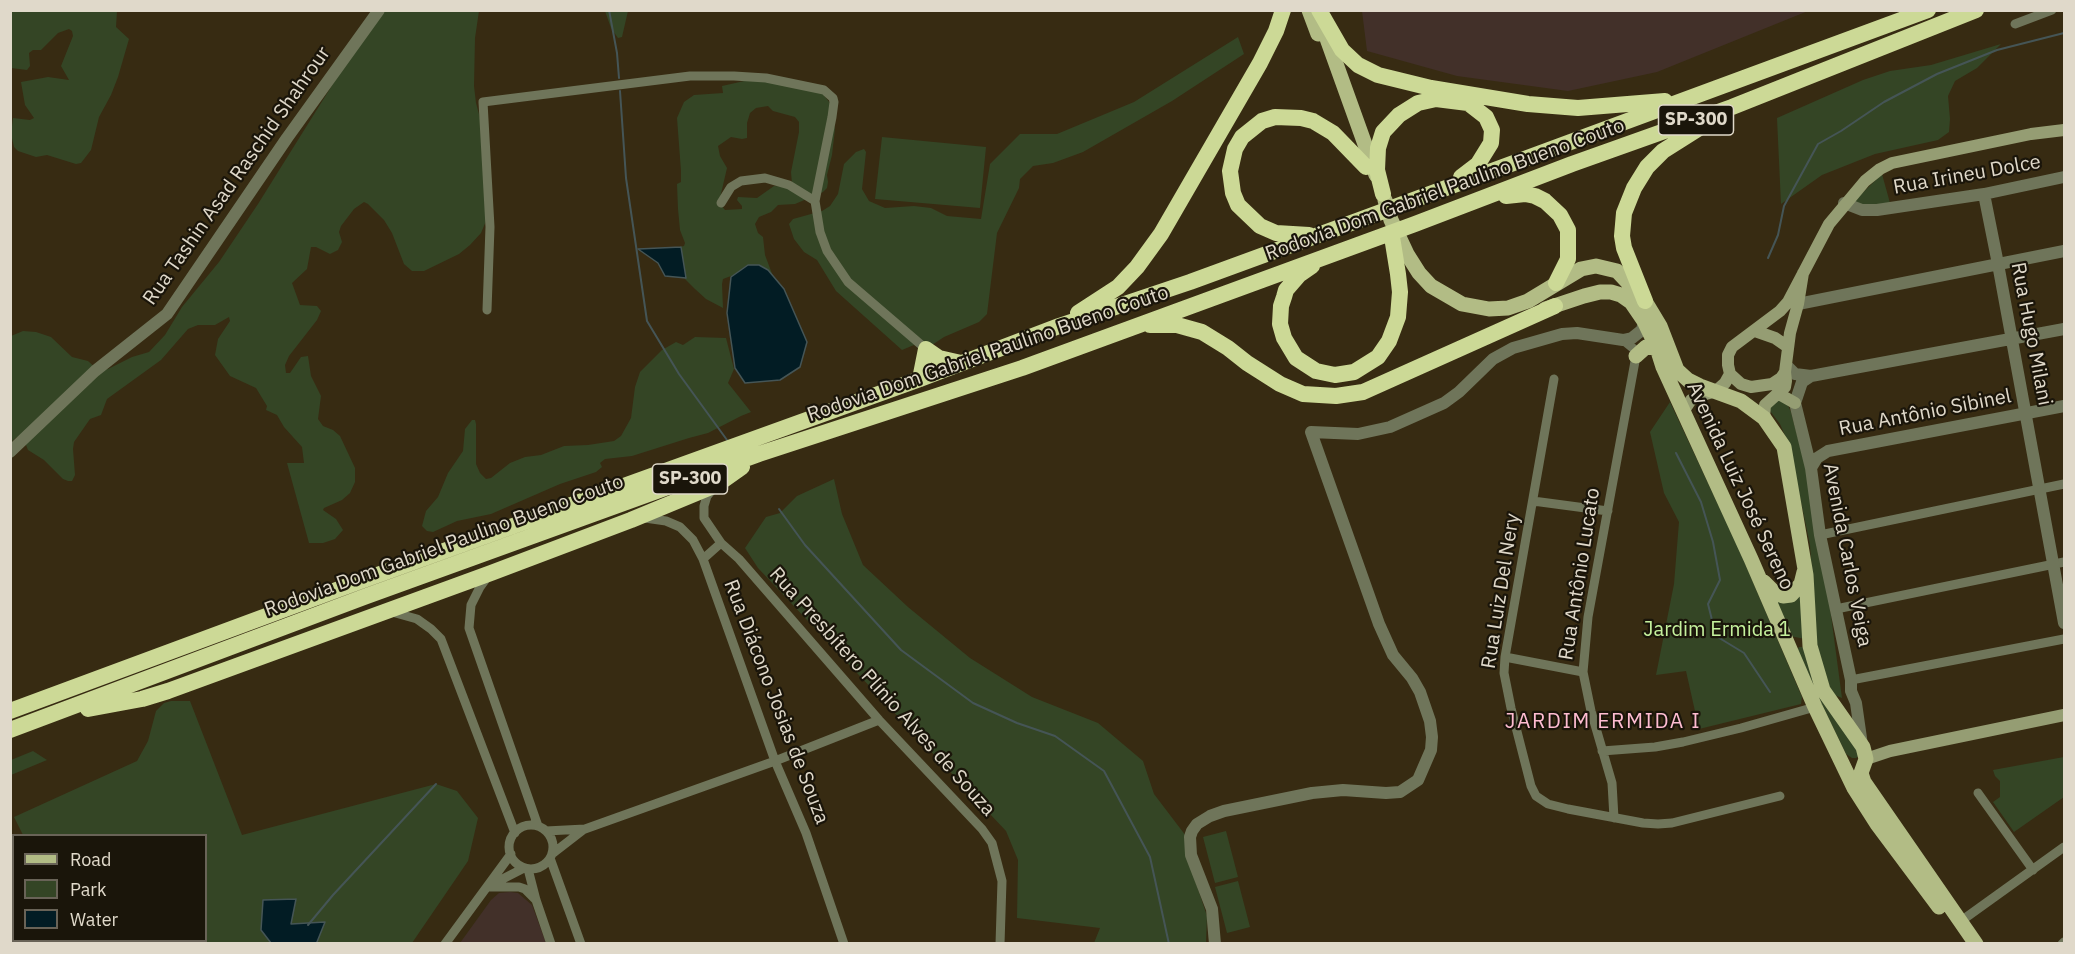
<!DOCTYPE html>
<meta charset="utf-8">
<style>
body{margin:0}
#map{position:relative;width:2075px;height:954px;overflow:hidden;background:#372b12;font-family:"IBM Plex Sans",sans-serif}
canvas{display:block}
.frame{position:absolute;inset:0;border:12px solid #e0d9ca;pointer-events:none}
.legend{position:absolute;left:12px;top:834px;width:195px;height:108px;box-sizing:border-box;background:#1a150a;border:2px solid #696357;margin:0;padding:8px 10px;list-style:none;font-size:18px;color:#e0d9ca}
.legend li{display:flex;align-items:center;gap:12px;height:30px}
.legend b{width:30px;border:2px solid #696357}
</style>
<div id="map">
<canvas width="2075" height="954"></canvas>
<div class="frame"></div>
<ul class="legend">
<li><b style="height:8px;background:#b2bc85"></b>Road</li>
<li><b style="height:16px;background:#344525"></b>Park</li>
<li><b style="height:16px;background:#021c24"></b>Water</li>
</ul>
</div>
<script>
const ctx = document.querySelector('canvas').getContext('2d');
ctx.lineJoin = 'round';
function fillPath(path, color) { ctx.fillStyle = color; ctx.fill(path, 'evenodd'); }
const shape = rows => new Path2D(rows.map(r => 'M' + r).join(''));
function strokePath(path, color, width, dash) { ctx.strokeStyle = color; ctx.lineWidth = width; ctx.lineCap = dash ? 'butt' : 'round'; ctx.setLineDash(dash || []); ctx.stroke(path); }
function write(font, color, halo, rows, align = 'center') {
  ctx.font = font + ' "IBM Plex Sans",sans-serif'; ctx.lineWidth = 4.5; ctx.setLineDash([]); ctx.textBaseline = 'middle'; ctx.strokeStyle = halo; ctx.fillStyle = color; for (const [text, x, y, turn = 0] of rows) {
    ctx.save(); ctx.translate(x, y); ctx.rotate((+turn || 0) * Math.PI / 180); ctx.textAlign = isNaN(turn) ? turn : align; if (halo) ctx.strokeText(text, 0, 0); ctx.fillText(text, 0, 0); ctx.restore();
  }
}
const industrial = shape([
 [1362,11,1362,10,1808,11,1657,72,1568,91,1457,76,1367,51],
 [510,892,518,893,532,905,546,943,460,943,491,900,499,893]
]);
const green = shape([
 [10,11,117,11,116,27,129,39,118,77,111,95,99,117,91,150,81,163,76,164,47,155,36,157,18,151,14,147,11,134,13,118,30,120,34,118,25,105,21,82,48,77,69,80,61,66,73,36,72,31,69,29,58,33,41,50,33,50,29,53,30,66,27,70,11,68],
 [384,11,479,11,475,38,474,86,476,103,486,140,486,221,481,233,470,245,459,254,424,271,412,271,404,264,392,233,384,220,368,204,364,202,354,209,341,226,339,232,342,242,338,250,330,254,316,247,311,247,307,269,292,283,300,305,317,306,321,311,317,320,289,356,285,365,286,373,290,373,301,357,308,356,311,376,321,396,318,419,323,426,333,430,340,436,355,468,355,482,350,493,342,500,324,508,323,510,336,519,343,530,335,539,323,543,309,543,287,463,304,463,302,447,284,427,277,415,266,410,267,406,256,388,230,376,215,355,218,339,230,321,229,317,215,325,198,325,188,329,161,360,107,399,101,415,90,419,74,442,73,449,75,475,72,481,68,481,63,479,44,460,28,450,26,445,26,436,17,437,11,442,11,336,23,331,36,332,51,337,72,357,88,361,98,370,108,369,132,357,149,352,165,335,182,307,219,262,258,204,341,71],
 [605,11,628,11,622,37,618,38,611,28],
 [1238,37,1244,54,1172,101,1083,152,1053,163,1033,166,1020,179,1019,188,997,233,987,314,979,322,944,337,923,351,914,345,902,350,836,291,817,260,804,252,794,239,789,224,793,219,822,211,830,206,838,194,844,164,856,152,864,149,866,152,862,189,869,201,885,208,914,206,931,208,947,216,981,219,990,164,1020,134,1057,134,1134,102],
 [2001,44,1977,68,1955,81,1948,96,1950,119,1949,132,1938,140,1875,154,1822,175,1781,204,1777,118,1863,80,1890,71,1931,65],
 [762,77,822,93,830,103,835,129,832,155,827,175,828,182,827,188,823,192,795,204,778,205,771,212,759,217,755,224,758,233,763,237,765,255,774,279,731,276,723,279,722,284,723,308,706,299,695,289,685,279,679,267,679,247,684,246,685,243,680,230,678,209,677,184,681,182,681,171,677,118,684,102,694,95,723,93,722,86],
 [768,106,773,111,795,117,799,122,799,132,791,172,792,184,788,187,774,186,757,198,738,197,737,200,742,206,742,209,725,210,721,205,720,198,727,168,720,156,718,146,731,137,742,139,747,138,747,123,750,113,756,108],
 [882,137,986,147,980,208,875,199],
 [1882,174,1890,203,1863,206,1852,203],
 [695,337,726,338,734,369,728,383,751,412,741,416,708,433,689,438,632,456,605,459,600,463,602,467,596,472,560,484,491,514,457,521,433,532,427,531,422,526,426,511,438,497,448,473,463,451,465,429,472,420,475,420,476,424,476,464,480,473,486,479,491,478,510,463,525,457,541,455,564,446,588,445,614,441,621,436,631,418,635,387,640,372,662,350,676,342,683,345],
 [1779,399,1786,401,1791,412,1806,469,1828,593,1842,698,1832,694,1817,648,1810,545,1789,445,1780,424,1770,411,1770,407],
 [1670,402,1739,549,1802,697,1801,704,1699,729,1686,671,1656,675,1674,584,1679,522,1664,493,1650,432],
 [834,479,842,514,863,565,908,607,970,658,1032,697,1098,723,1143,761,1154,794,1189,840,1188,859,1207,916,1206,943,1094,943,1100,928,1017,918,1018,860,1006,831,758,568,745,548,766,517,780,513,797,496],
 [1804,588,1805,639,1790,636,1770,593],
 [1799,647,1802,647,1805,650,1859,747,1859,756,1856,758,1852,758,1846,754,1818,697,1797,651],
 [171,701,190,701,242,835,436,784,457,791,478,818,468,861,412,943,73,944,71,941,206,940,206,836,23,835,14,817,137,761,148,741,156,711,164,703],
 [33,751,47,760,11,775,11,760],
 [2064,757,2064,797,2014,832,1993,802,2000,797,2000,781,1995,776,1993,770],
 [1226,831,1238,877,1215,883,1203,837],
 [1238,881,1250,927,1227,933,1215,887]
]);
const water = shape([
 [681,247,686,278,665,276,658,263,638,249,681,247],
 [748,265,759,265,768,270,784,289,807,342,800,367,780,380,745,383,735,368,727,313,731,277,748,265],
 [296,899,291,924,325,922,317,942,315,944,271,943,261,930,263,900,296,899]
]);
const stream = shape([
 [609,10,617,53,619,78],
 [620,91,626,178,647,321,679,374,727,440],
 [1768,258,1778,235,1784,206,1818,144,1841,131,1884,102,1937,74,1997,50,2064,33],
 [1676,453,1701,502,1713,542,1720,580,1708,604,1716,636,1744,653,1770,692],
 [779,509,805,545,901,650,973,703,1017,723,1055,736,1104,771,1150,857,1169,944],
 [308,925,333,895,436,784]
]);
const minor = shape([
 [2015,24,2052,10],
 [721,203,731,187,741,181,765,178,789,185,815,201],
 [487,310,490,227,483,102,690,76,734,76,766,78,824,90,833,98,834,102,832,117,815,201,820,232,827,251,848,282,926,349],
 [1554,379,1505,657,1504,673,1511,708,1531,786,1536,796,1548,804,1568,809,1643,823,1658,824,1672,823,1780,796],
 [712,490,707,496,704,506,704,518,721,543,739,559,879,720,982,829,992,843,1002,881,1000,944],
 [1533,501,1608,511],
 [645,518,666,521,680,527,693,540,703,559,775,761,806,833,844,944],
 [1820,535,2064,484],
 [703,559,721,543],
 [488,576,480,587,471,605,469,628,538,826],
 [1836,609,2064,562],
 [392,612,417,619,431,629,441,639,515,833],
 [1505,657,1583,672],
 [1851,680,2064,639],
 [1602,751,1655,747,1683,742,1741,728,1815,707],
 [1978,793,2033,870],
 [1614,818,1612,783,1591,711,1583,672,1588,617,1636,356,1634,349,1623,340],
 '509 847a22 22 0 1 1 44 0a22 22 0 1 1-44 0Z',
 [546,831,585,829,775,761,879,720],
 [552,854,583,830],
 [550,858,581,944],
 [528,869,536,900,551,944],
 [489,886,524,868],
 [487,887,519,887,525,889,535,899],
 [1961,921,2064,847],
 [445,944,511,854],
 [2062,944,2064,942]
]);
const tertiary = shape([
 [1984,194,1998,264,2064,623],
 [1844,203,1862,210,1877,210,1984,194,2064,177],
 [1798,304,2064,251],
 [1787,366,1795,374,1811,376,2064,329],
 [1811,376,1802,382,1795,403,1811,468,1820,535,1851,680,1851,691,1856,703,1862,745],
 [10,452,95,371,167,314,287,138,379,10],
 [1811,468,1817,458,1828,451,2064,406],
 [1215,944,1212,909,1191,855,1190,837,1192,831,1197,824,1210,816,1224,811,1312,793,1343,790,1386,793,1400,792,1418,780,1431,750,1432,737,1430,721,1420,692,1412,678,1393,655,1379,624,1311,432,1358,434,1390,427,1444,403,1459,392,1493,359,1513,348,1562,334,1577,333,1623,340,1632,338,1642,330,1644,321]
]);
const secondary = shape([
 [1803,273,1798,304,1790,333,1785,372,1781,378,1772,384,1751,387,1741,384,1730,374,1728,365,1728,355,1732,347,1780,311,1788,302,1829,224,1865,181,1880,169,1892,163,2031,134,2064,130],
 [1755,331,1775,338,1788,347],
 [1779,394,1795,403],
 [1683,412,1691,400,1699,396,1716,391,1725,383,1730,374],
 [1764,418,1765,405,1785,387,1786,381,1785,372],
 [1866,759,1890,751,2064,715]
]);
const primary = shape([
 [1309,10,1318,34],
 [1321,22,1376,175],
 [1385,200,1391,220,1407,254,1419,273,1431,286,1462,304,1489,309,1508,308,1528,301,1581,269,1596,266,1617,271,1645,301,1660,326,1677,370,1688,380,1700,386,1741,401,1764,418,1784,447,1806,575,1810,646,1823,690,1863,747,1866,759,1861,773,1864,782,1976,944],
 [1545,309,1584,296,1600,292,1611,292,1621,295,1631,302,1644,321,1657,348,1663,367,1751,559,1815,707,1854,788,1877,824,1939,907],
 [1636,356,1646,347,1657,348],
 [1764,582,1775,593,1783,596,1791,595,1801,584,1804,572]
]);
const motorway = shape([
 [1319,10,1342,50,1358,65,1378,75,1431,88,1528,104,1578,108,1665,101],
 [1383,194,1377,170,1378,148,1383,132,1399,115,1418,103,1436,99,1468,103,1486,117,1492,130,1491,143,1478,164,1461,177],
 [1506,196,1525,194,1535,196,1545,201,1560,215,1568,230,1568,259,1556,283],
 [1309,235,1276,233,1260,226,1238,205,1233,193,1230,171,1235,149,1242,137,1262,121,1275,117,1301,118,1313,121,1333,133,1366,167],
 [1312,266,1299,275,1286,290,1284,297,1281,306,1280,324,1284,338,1296,358,1316,371,1335,375,1354,372,1378,357,1389,341,1398,317,1400,292,1398,274,1392,237],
 [1645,301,1624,248,1622,236,1624,213,1634,188,1647,167,1663,151,1701,127],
 [1078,313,1118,287,1137,267,1161,234,1260,63,1276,31,1283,10],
 [1150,325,1177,325,1202,332,1228,348,1247,363,1280,384,1303,394,1336,396,1363,392,1555,306],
 [920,379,926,349,939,358,961,363],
 [88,709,142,699,168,691,491,573,631,520,718,484,742,467],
 [10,711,358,582,920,379,1059,326,1190,282,1362,219,1928,10],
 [10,730,364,597,759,454,1022,368,1415,224,1572,164,1732,107,1976,10]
]);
const shields = [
 [1696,120,75],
 [690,479,75]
];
const shieldNames = [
 ["SP-300",1696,120],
 ["SP-300",690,479]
];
const streetNames = [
 ["Rua Irineu Dolce",1967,175,-10],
 ["Rua Tashin Asad Raschid Shahrour",237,176,-55],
 ["Rodovia Dom Gabriel Paulino Bueno Couto",1445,190,-20],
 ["Rua Hugo Milani",2031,334,79],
 ["Rodovia Dom Gabriel Paulino Bueno Couto",988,354,-19],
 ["Rua Antônio Sibinel",1925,413,-11],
 ["Avenida Luiz José Sereno",1740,486,65],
 ["Rodovia Dom Gabriel Paulino Bueno Couto",444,546,-20],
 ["Avenida Carlos Veiga",1847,555,79],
 ["Rua Antônio Lucato",1580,574,-81],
 ["Rua Luiz Del Nery",1501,591,-81],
 ["Rua Presbítero Plínio Alves de Souza",882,692,48],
 ["Rua Diácono Josias de Souza",776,702,69]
];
const parkNames = [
 ["Jardim Ermida 1",1717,630]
];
const neighbourhoodNames = [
 ["JARDIM ERMIDA I",1603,722]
];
fillPath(industrial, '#423029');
fillPath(green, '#344525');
fillPath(water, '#021c24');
strokePath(water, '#455556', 1.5);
strokePath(stream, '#455556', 2);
strokePath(minor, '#6f755a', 9);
strokePath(tertiary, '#6f755a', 12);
strokePath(secondary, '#959d73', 12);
strokePath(primary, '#b2bc85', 15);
strokePath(motorway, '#ccd996', 16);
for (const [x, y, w] of shields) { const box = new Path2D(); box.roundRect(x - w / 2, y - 15, w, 30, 4.5); ctx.fillStyle = '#1a150a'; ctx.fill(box); strokePath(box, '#e0d9ca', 1.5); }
write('bold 18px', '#e0d9ca', null, shieldNames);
write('20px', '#e0d9ca', '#1a150a', streetNames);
write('20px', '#c5f19d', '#1a150a', parkNames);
ctx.letterSpacing = '1.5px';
write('21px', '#febcd1', '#1a150a', neighbourhoodNames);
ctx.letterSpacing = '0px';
</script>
